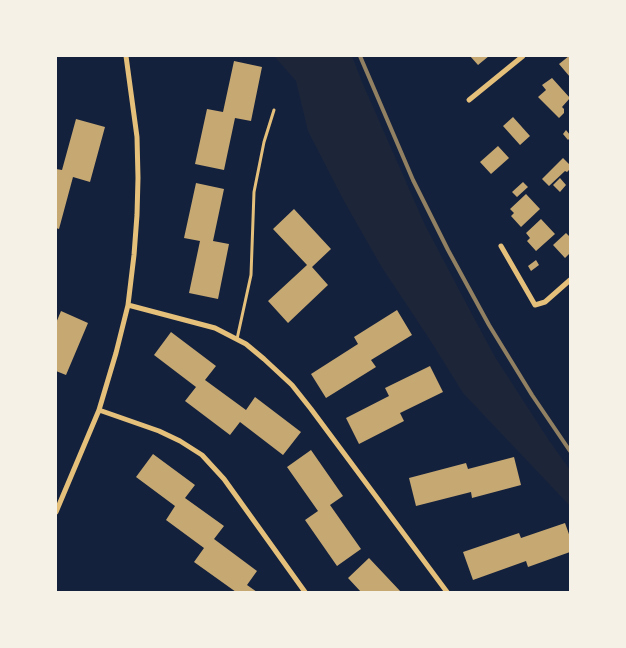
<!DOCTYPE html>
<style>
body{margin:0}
#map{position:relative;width:626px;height:648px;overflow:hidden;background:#14213d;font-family:"Source Sans 3",sans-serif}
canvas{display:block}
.frame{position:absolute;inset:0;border:57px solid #f6f1e7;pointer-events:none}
</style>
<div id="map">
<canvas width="626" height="648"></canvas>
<div class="frame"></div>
</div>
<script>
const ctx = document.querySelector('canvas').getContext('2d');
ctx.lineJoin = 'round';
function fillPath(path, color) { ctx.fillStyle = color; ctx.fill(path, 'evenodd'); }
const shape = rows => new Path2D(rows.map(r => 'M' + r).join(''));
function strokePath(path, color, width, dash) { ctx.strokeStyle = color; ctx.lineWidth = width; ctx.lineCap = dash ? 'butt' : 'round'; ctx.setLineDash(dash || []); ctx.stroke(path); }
const green = shape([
 [274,56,352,56,362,82,425,225,466,303,495,357,548,439,570,470,570,506,463,393,432,343,381,266,344,201,308,131,296,81]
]);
const building = shape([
 [470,56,489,56,478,65],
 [569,56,570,56,570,77,559,64],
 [234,61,262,67,251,121,235,118,224,170,195,164,207,109,223,112],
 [552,78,570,98,562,107,564,109,564,113,559,118,538,97,546,90,542,85],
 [513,117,530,136,520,145,503,126],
 [76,119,105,127,90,182,73,177,59,229,56,228,56,169,62,170],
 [566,130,570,135,570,138,568,140,563,134],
 [498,146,509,158,491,174,480,162],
 [563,158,570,165,570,169,567,172,565,171,549,186,542,179],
 [560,178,566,185,560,192,553,185],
 [523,182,528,187,517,197,512,192],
 [196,183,224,189,213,241,229,244,218,299,189,293,200,241,184,238],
 [526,194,540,209,521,227,511,216,514,213,510,209],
 [294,209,331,249,312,267,328,285,288,323,268,301,307,265,273,229],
 [541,219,555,234,536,251,527,241,530,238,526,233],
 [566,233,570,237,570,253,565,258,553,245],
 [536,260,539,265,531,271,528,266],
 [397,310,412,335,371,360,376,367,326,398,311,374,358,344,354,337],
 [61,311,88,323,66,375,56,371,56,323],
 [171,332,216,366,205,380,246,410,255,397,301,432,283,455,240,422,230,435,185,401,196,387,154,355],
 [430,366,443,392,400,413,404,421,359,444,346,418,389,396,385,388],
 [311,450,343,496,330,505,361,549,337,566,305,520,318,511,287,467],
 [153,454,195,485,185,498,224,526,214,539,257,571,247,585,257,592,236,592,194,562,204,548,166,520,175,506,136,477],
 [514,457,521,485,472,498,471,492,416,506,409,478,466,463,468,469],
 [565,523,570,537,570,552,528,567,526,561,473,580,463,552,519,533,521,538],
 [369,558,401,592,361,592,348,578]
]);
const service = shape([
 [237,339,251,275,254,192,264,142,274,110]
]);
const minor = shape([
 [469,100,523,56],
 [501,246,535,305,545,302,570,280],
 [128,305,215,328,246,344,264,359,292,385,311,409,447,592],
 [99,410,159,431,180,441,202,455,224,479,305,592],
 [56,512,99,410,116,353,128,305,134,255,137,215,138,178,137,137,126,56]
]);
const rail = shape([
 [360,56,413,180,448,250,489,325,532,395,570,451]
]);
fillPath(green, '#1d2539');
fillPath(building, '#c6a872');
strokePath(service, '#e5c07b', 3);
strokePath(minor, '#e5c07b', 5);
strokePath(rail, '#918062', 4);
</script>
